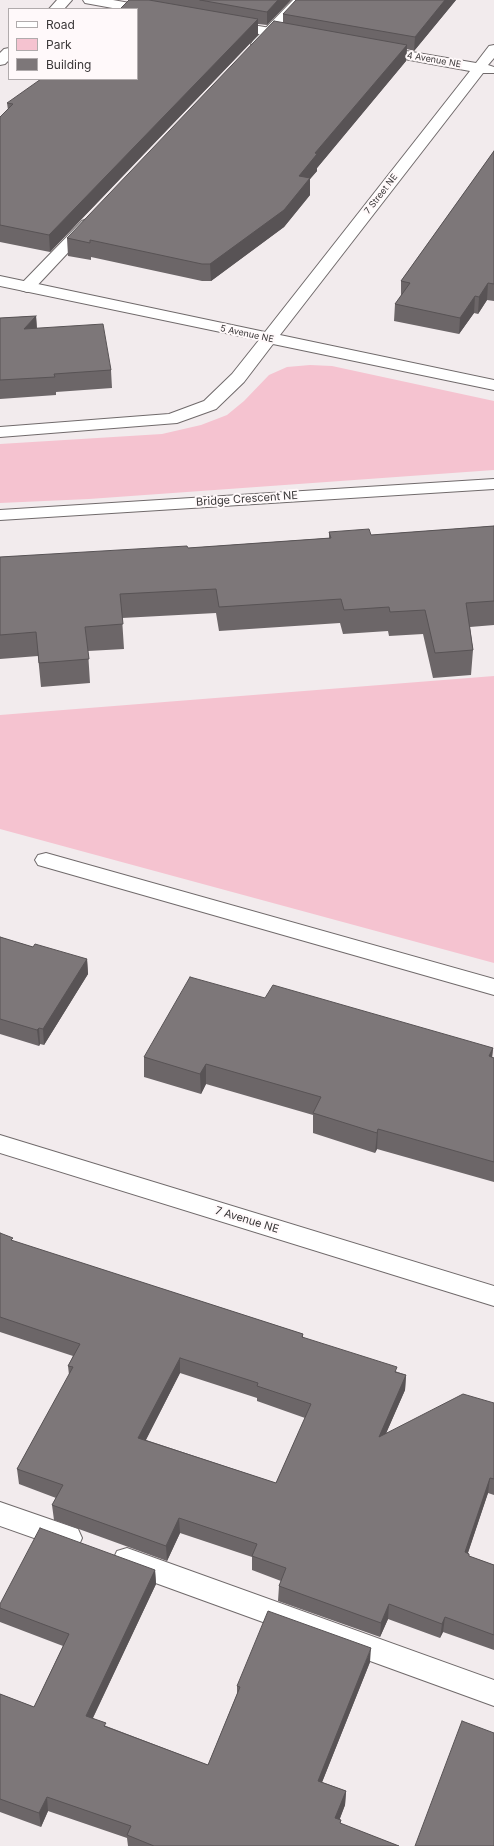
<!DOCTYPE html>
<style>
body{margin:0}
#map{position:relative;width:494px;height:1846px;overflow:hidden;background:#f2ebed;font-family:Inter,sans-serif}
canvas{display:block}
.legend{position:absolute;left:8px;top:8px;width:130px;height:72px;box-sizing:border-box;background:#fff9fa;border:1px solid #b0abac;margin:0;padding:5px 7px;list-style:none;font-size:12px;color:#3a3738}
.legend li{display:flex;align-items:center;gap:8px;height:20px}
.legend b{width:20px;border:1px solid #b0abac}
</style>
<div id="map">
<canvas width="494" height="1846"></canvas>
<ul class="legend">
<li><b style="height:5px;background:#fff"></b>Road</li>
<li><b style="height:11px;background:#f5c3d0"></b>Park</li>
<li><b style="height:11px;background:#7d7779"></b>Building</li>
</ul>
</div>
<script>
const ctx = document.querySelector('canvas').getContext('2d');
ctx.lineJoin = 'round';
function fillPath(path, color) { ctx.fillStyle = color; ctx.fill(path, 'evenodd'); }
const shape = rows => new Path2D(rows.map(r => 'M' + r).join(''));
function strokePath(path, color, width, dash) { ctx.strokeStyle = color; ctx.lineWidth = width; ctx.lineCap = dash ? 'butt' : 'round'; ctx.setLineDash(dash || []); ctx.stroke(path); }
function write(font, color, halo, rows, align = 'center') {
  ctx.font = font + ' Inter,sans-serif'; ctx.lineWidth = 4; ctx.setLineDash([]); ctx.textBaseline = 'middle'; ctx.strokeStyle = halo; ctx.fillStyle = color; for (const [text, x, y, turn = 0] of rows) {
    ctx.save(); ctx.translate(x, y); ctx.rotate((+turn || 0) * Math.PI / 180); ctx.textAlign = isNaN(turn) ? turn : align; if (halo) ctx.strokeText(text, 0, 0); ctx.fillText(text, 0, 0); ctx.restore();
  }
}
const green = shape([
 [310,365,332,366,494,401,494,470,89,499,0,503,0,444,162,434,201,425,227,415,244,401,269,375,287,367],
 [494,676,494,963,0,829,0,715]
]);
const lane = shape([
 [293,0,307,0,263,47,253,47,251,44,253,41,293,0],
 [87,219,92,221,95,224,92,227,33,290,27,292,21,290,19,287,21,284,82,221,87,219],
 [46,853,494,979,494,995,38,865,35,860,38,855,46,853],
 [0,1502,78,1529,82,1538,78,1547,68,1550,0,1526,0,1502],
 [127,1548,494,1680,494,1706,117,1569,113,1560,117,1551,127,1548]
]);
const street = shape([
 [57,0,72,0,64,9,49,9,57,0],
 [83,0,113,0,152,7,157,8,159,11,157,14,152,15,137,12,137,9,118,9,85,3,83,0],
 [229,21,294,32,299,33,301,36,299,39,294,40,224,28,222,25,224,22,229,21],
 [494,45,494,58,488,65,494,67,494,73,483,73,280,335,494,380,494,390,273,344,244,382,216,409,177,423,0,437,0,427,169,414,204,401,232,374,259,340,0,286,0,276,265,332,470,71,377,54,372,53,370,50,372,47,377,46,476,63,489,46,494,45],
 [9,48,9,60,5,64,0,65,0,53,4,49,9,48],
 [494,479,494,489,0,520,0,510,494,479],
 [0,1135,494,1286,494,1306,0,1153,0,1135]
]);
const wall = shape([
 [129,0,291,0,267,25,258,24,258,35,50,252,0,242,0,117,8,110,7,103,137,79],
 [456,0,414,51,407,49,406,61,317,168,317,171,310,179,310,195,284,227,211,281,202,281,91,257,91,260,68,256,67,238,283,23,283,14],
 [494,151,494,301,487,300,478,314,474,313,459,334,394,321,395,304,401,296,401,281],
 [36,316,37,328,111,370,112,388,56,392,56,395,0,399,0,318],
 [494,526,494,625,470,627,473,650,471,675,433,678,423,634,389,636,388,631,343,634,340,623,219,631,216,613,122,618,124,649,88,651,90,683,41,687,38,656,0,659,0,557,188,548,329,538,329,532,371,535],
 [0,937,33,947,87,959,88,974,44,1045,40,1044,39,1046,0,1034],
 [265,998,493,1048,492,1057,494,1058,494,1182,377,1149,375,1153,313,1133,313,1115,206,1084,201,1094,144,1077,144,1057],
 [0,1233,13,1241,303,1334,303,1338,406,1375,405,1390,386,1433,494,1403,494,1495,488,1493,468,1553,469,1554,469,1556,494,1565,494,1650,443,1632,440,1638,388,1619,380,1637,278,1601,279,1586,281,1581,252,1570,252,1557,180,1533,167,1561,54,1520,52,1505,56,1498,19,1484,17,1469,69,1375,68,1366,73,1356,0,1332],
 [180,1373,257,1398,257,1401,305,1418,276,1483,146,1440],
 [155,1570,156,1584,93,1718,106,1726,208,1765,237,1694,237,1686,370,1662,322,1782,346,1791,345,1805,339,1820,341,1824,399,1846,128,1846,127,1838,48,1811,41,1827,0,1812,0,1694,34,1707,63,1646,0,1622,0,1604]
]);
const shadedWall = shape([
 [278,0,291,0,267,25,267,12],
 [445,0,456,0,414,51,415,37],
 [258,19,258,35,50,252,49,235],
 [407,45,406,61,317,168,317,171,310,179,310,195,284,227,211,281,210,264,299,176,315,153],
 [488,283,487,300,478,314,479,297],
 [475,296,474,313,459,334,460,318],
 [36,316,37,334,24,329],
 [87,959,88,974,44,1045,43,1029],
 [39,1028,40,1044,39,1046,37,1030],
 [493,1048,491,1068,489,1056],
 [206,1064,206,1084,201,1094,200,1074],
 [378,1129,377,1149,375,1153,377,1133],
 [180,1358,180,1373,139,1453,138,1438],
 [406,1375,405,1390,378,1452,379,1437],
 [490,1478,488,1493,463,1567,465,1552],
 [179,1518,180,1533,167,1561,166,1546],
 [155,1570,156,1584,87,1730,86,1716],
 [389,1604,388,1619,380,1637,381,1623],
 [445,1617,443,1632,440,1638,442,1624],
 [371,1648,370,1662,317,1795,318,1781],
 [346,1791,345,1805,335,1832,335,1818],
 [47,1797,48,1811,41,1827,39,1813]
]);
const building = shape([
 [129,0,149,0,258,19,49,235,0,225,0,117,13,104,7,103,41,79,137,79,137,9,120,9,129,0],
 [200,0,278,0,267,12,200,0],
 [296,0,445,0,415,37,283,14,296,0],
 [274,21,407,45,315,153,317,154,299,176,310,178,284,210,210,264,202,264,90,240,90,243,67,238,274,21],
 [494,151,494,284,488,283,479,297,475,296,460,318,395,304,410,283,401,281,494,151],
 [36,316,24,329,103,324,111,370,54,374,55,377,0,380,0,318,36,316],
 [494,526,494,601,466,603,473,650,435,653,425,610,390,612,389,607,344,610,341,599,219,607,216,589,120,594,123,624,85,627,89,659,39,663,36,632,0,635,0,557,187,546,188,548,331,538,329,532,369,529,371,535,494,526],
 [0,937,33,947,35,944,87,959,43,1029,39,1028,37,1030,0,1019,0,937],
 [190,977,265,998,273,985,493,1048,489,1056,494,1058,494,1162,378,1129,377,1133,313,1113,321,1097,206,1064,200,1074,144,1057,190,977],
 [0,1233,13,1238,11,1240,303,1334,302,1337,397,1367,395,1372,406,1375,379,1437,463,1394,494,1403,494,1479,490,1478,465,1552,469,1554,469,1556,494,1565,494,1635,445,1617,442,1624,389,1604,381,1623,279,1586,286,1568,252,1556,257,1544,179,1518,166,1546,52,1505,63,1485,17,1469,73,1367,68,1366,80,1344,0,1317,0,1233],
 [180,1358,258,1383,257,1386,311,1404,276,1483,138,1438,180,1358],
 [40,1528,155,1570,86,1716,106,1723,104,1726,208,1765,240,1687,237,1686,268,1611,371,1648,318,1781,346,1791,335,1818,341,1820,340,1823,399,1846,154,1846,127,1835,131,1826,47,1797,39,1813,0,1799,0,1694,34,1707,69,1634,0,1608,0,1604,40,1528],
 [462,1721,494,1733,494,1846,415,1846,462,1721]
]);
const farStreetnames = [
 ["4 Avenue NE",434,60,10],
 ["7 Street NE",381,194,-52],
 ["5 Avenue NE",247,334,12]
];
const streetNames = [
 ["Bridge Crescent NE",247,499,-4],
 ["7 Avenue NE",247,1220,17]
];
fillPath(green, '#f5c3d0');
strokePath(lane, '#706a6b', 2);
strokePath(street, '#706a6b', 2);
fillPath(lane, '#fff');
fillPath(street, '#fff');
fillPath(wall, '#6c6668');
fillPath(shadedWall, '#585355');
fillPath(building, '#7d7779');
strokePath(building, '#585355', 1);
write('9px', '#3a3738', '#fff9fa', farStreetnames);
write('11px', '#3a3738', '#fff9fa', streetNames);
</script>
